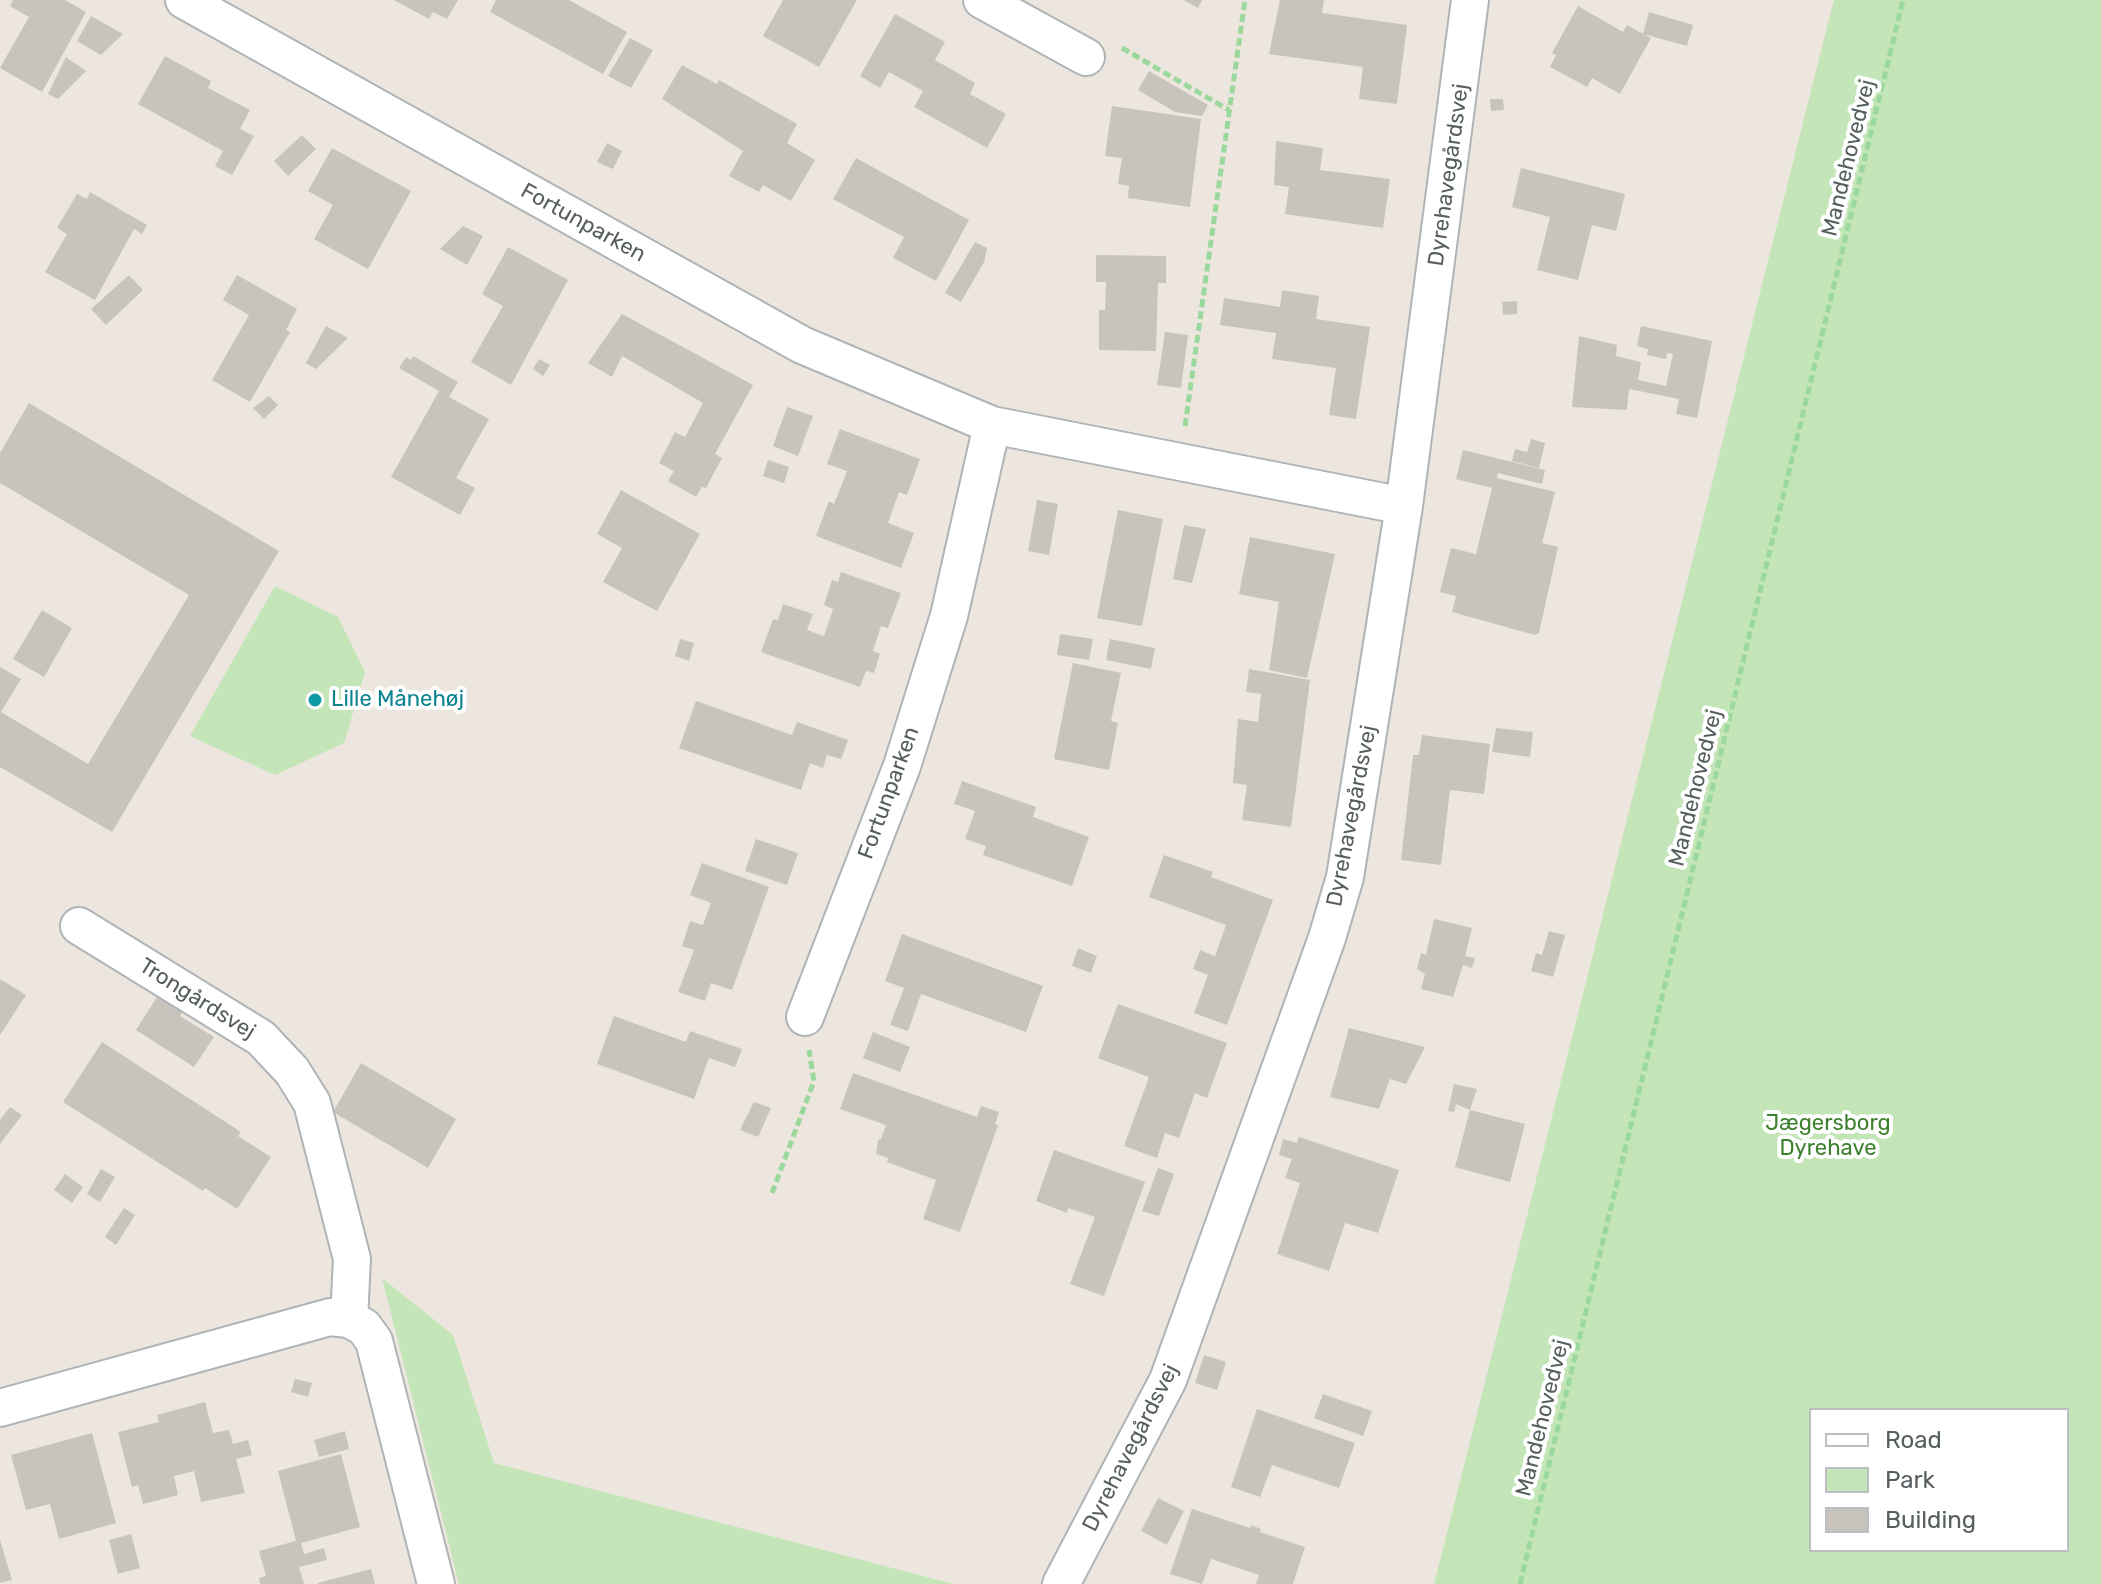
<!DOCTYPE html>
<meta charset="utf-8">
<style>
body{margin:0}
#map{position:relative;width:2101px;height:1584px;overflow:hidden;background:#ece6de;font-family:Rubik,sans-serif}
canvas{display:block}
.legend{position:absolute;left:1809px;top:1408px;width:260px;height:144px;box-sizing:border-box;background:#fff;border:2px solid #bcbfbf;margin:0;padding:10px 14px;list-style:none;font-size:24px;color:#575e60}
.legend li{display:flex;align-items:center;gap:16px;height:40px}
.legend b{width:40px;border:2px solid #bcbfbf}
</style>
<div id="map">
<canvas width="2101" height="1584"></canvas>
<ul class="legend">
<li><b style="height:10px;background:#fff"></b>Road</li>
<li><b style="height:22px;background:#c3e5b8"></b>Park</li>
<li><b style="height:22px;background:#c9c3bd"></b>Building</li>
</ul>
</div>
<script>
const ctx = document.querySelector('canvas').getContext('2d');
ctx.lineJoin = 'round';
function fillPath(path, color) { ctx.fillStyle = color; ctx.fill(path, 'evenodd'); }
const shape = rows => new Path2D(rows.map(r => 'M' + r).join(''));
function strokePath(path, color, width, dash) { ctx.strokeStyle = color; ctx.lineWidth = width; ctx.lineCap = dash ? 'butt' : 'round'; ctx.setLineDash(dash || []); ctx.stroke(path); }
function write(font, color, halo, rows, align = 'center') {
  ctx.font = font + ' Rubik,sans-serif'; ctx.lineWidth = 8; ctx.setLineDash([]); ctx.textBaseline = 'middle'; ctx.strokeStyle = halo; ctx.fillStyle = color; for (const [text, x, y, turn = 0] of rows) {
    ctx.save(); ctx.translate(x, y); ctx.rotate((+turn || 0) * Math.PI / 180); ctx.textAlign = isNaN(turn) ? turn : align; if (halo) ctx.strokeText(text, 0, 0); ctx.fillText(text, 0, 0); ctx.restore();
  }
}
const green = shape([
 [1834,0,2101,0,2101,1584,1434,1584],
 [1811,1410,2067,1410,2067,1550,1811,1550],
 [275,586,338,617,365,672,344,743,275,775,190,736],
 [382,1278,453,1335,494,1463,953,1584,459,1584]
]);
const building = shape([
 [13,0,65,0,86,12,42,92,0,68,29,17,10,6],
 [394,0,458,0,447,19,433,12,429,19],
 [496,0,569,0,627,32,603,74,490,12],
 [783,0,857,0,819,67,763,36],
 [1183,0,1202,0,1198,8],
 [1280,0,1324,0,1322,13,1407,25,1397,104,1359,99,1363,67,1269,54],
 [1578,6,1623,32,1627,25,1651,38,1620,94,1592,78,1587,87,1550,67,1556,55,1552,53],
 [1649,12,1693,25,1687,46,1643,34],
 [895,14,945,42,935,60,975,83,970,94,1006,114,987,148,914,107,923,91,889,72,880,88,860,76],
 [91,16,123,34,101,55,77,41],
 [630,38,653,50,631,88,608,76],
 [165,56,211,81,208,88,250,110,240,129,254,136,232,175,215,166,223,151,138,104],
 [66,57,86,71,58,99,48,94],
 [682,65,717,84,719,80,797,124,787,143,815,160,791,201,763,185,759,192,729,176,743,151,662,99],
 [1149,71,1208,105,1202,116,1175,112,1138,90],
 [1490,99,1503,99,1504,110,1491,111],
 [1112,106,1201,119,1190,207,1128,198,1129,186,1118,184,1122,158,1105,156],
 [302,135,316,149,288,176,274,161],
 [1276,141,1323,148,1320,170,1390,179,1383,228,1285,214,1289,187,1274,185],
 [607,143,622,151,613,169,597,162],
 [332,148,411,191,368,269,314,239,333,205,308,191],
 [856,158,969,220,936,281,893,258,904,237,833,199],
 [1521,168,1625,194,1616,231,1592,225,1578,280,1537,270,1550,217,1512,207],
 [90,192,147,225,142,234,134,229,95,300,45,272,67,234,57,228,77,194,87,199],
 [463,226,483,236,467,265,440,249],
 [975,242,987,248,984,262,961,302,945,293],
 [508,247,568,280,511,385,471,362,503,306,482,294],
 [1096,255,1166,256,1166,283,1158,283,1156,351,1099,350,1099,310,1105,310,1106,282,1096,282],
 [129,275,143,290,106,325,91,309],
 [237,275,297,309,286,330,290,332,250,402,212,380,249,315,223,300],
 [1282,290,1319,296,1316,319,1370,327,1356,419,1329,415,1336,368,1272,359,1276,333,1220,325,1224,298,1280,307],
 [1517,301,1517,314,1503,315,1502,302],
 [622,314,753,385,715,454,722,458,706,488,702,487,696,497,668,481,674,471,659,463,675,432,685,437,703,403,622,356,612,377,588,363],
 [326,326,348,338,316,369,306,363],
 [1641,326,1712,341,1697,418,1676,414,1679,399,1629,389,1627,410,1572,407,1579,336,1617,345,1616,356,1641,362,1638,380,1666,386,1673,354,1667,353,1666,359,1647,355,1648,349,1637,346],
 [1165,332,1188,335,1181,388,1157,385],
 [413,356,458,382,449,397,489,419,456,478,475,488,460,515,391,477,439,391,399,368,406,357,411,360],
 [539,359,550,365,543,376,533,369],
 [269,396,278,405,264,419,253,408],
 [29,403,279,551,112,832,0,767,0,667,21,679,1,712,88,764,189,595,0,483,0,453],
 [787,407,813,416,798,456,773,446],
 [840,429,920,459,907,495,899,492,888,523,914,533,901,568,816,536,829,501,834,504,847,471,827,464],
 [1531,439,1545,443,1539,468,1512,461,1515,449,1527,452],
 [1463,450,1545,470,1542,484,1498,473,1497,478,1555,492,1542,543,1558,547,1539,633,1535,635,1452,612,1456,596,1440,592,1451,548,1476,554,1492,488,1456,479],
 [768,460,789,467,784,483,763,476],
 [621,490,700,534,657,611,603,582,622,548,597,534],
 [1037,500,1058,504,1049,555,1028,551],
 [1118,510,1163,519,1142,626,1097,618],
 [1184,525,1206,529,1192,583,1173,579],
 [1250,537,1335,554,1307,678,1269,670,1279,602,1239,594],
 [841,572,901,593,888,628,881,626,873,651,880,654,874,673,866,671,860,687,761,652,773,619,778,620,783,604,813,614,807,630,824,636,833,609,824,605,832,580,838,582],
 [42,610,72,628,44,677,13,659],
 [1060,634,1093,639,1089,660,1057,655],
 [680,639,694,643,689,661,675,656],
 [1110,639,1155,648,1151,669,1106,660],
 [1073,663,1121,673,1111,721,1118,723,1109,770,1054,759],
 [1249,669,1310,680,1291,827,1242,820,1247,785,1233,783,1238,719,1258,722,1261,694,1246,692],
 [696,701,792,735,797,722,848,740,841,759,827,755,823,768,810,763,801,790,679,748],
 [1496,728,1533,732,1530,757,1492,752],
 [1422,735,1490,744,1484,794,1450,790,1441,865,1401,860,1413,755,1419,755],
 [962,781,1036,807,1033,817,1089,837,1072,886,983,855,986,846,965,839,975,811,954,804],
 [756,839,798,853,787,885,745,871],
 [1164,855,1213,872,1211,877,1273,900,1227,1025,1194,1013,1208,975,1193,969,1200,950,1215,956,1226,925,1149,897],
 [702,863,769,887,732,990,711,983,705,1001,678,992,694,950,682,946,690,921,703,925,711,903,690,895],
 [1434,919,1472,928,1465,956,1475,958,1472,968,1463,965,1453,997,1421,989,1425,974,1417,969,1421,953,1426,955],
 [1549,931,1565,935,1553,977,1531,971,1536,953,1542,955],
 [902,934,1043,986,1026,1032,921,994,908,1031,890,1025,904,988,885,981],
 [1078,948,1097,956,1091,973,1072,966],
 [0,979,26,995,0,1035],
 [159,994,184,1009,180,1016,214,1037,194,1067,136,1030],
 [1118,1004,1227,1043,1207,1098,1195,1093,1179,1138,1165,1133,1157,1158,1124,1146,1149,1077,1098,1058],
 [614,1016,686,1042,690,1031,742,1049,735,1067,709,1058,694,1099,597,1064],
 [1349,1028,1425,1047,1406,1084,1390,1079,1379,1109,1330,1097],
 [873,1032,910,1047,900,1072,863,1058],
 [102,1042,241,1132,238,1136,271,1157,237,1209,205,1188,203,1191,63,1102],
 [361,1063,456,1119,428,1168,333,1112],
 [853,1073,977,1117,981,1106,999,1112,995,1124,998,1125,960,1232,923,1219,936,1180,887,1162,888,1158,876,1154,878,1140,881,1139,886,1125,840,1109],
 [1454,1084,1477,1089,1470,1110,1456,1104,1454,1112,1448,1111],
 [754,1102,771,1108,758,1137,740,1130],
 [10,1107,22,1115,0,1144,0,1120],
 [1470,1110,1525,1124,1510,1182,1455,1167],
 [1299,1137,1399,1170,1378,1233,1345,1223,1329,1271,1277,1254,1300,1183,1285,1178,1292,1159,1279,1155,1283,1139,1297,1143],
 [1054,1150,1145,1182,1104,1296,1070,1284,1095,1217,1068,1208,1067,1213,1036,1201],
 [1158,1168,1174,1174,1159,1216,1142,1211],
 [101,1169,115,1177,100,1202,87,1194],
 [65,1174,83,1187,72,1203,54,1190],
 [124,1208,135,1215,116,1245,105,1237],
 [1204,1355,1226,1362,1217,1390,1195,1383],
 [295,1379,312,1383,308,1397,291,1392],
 [1323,1394,1372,1411,1363,1436,1314,1418],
 [205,1402,213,1433,229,1430,233,1444,248,1440,252,1455,236,1459,245,1493,201,1502,194,1471,174,1476,178,1495,143,1504,138,1485,132,1487,118,1432,159,1422,157,1415],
 [1257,1409,1355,1443,1339,1488,1272,1465,1260,1497,1231,1487],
 [345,1431,349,1449,319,1457,314,1440],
 [92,1433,116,1523,59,1539,50,1504,26,1510,11,1455],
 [341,1454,360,1527,301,1543,304,1554,324,1548,327,1560,299,1567,304,1584,260,1584,259,1578,266,1576,259,1551,296,1541,278,1471],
 [1158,1498,1184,1511,1167,1545,1141,1531],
 [1192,1509,1250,1528,1251,1525,1261,1529,1260,1532,1305,1547,1293,1584,1256,1584,1259,1575,1211,1559,1202,1584,1170,1574],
 [131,1534,140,1568,118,1574,109,1540],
 [0,1540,12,1580,0,1583],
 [371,1569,375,1584,318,1584,318,1583]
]);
const path = shape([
 [1122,48,1229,110],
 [1185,426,1245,0],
 [772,1193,814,1081,809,1050],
 [1520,1584,1903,0]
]);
const minor = shape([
 [184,0,802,345,992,425,1404,506],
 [982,0,1086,57],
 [79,926,261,1038,292,1071,312,1103,352,1259,349,1319],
 [805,1017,902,766,949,616,992,425],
 [0,1408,330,1317,349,1319,364,1327,374,1341,436,1584],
 [1061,1584,1168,1380,1327,938,1345,877,1404,506,1470,0]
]);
const markers = [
 [315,700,8,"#0f9aa8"]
];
const streetNames = [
 ["Mandehovedvej",1849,158,-76],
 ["Dyrehavegårdsvej",1449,175,-82],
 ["Fortunparken",583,223,29],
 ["Mandehovedvej",1696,788,-76],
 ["Fortunparken",889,793,-70],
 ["Dyrehavegårdsvej",1352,816,-79],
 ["Trongårdsvej",197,999,32],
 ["Mandehovedvej",1543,1418,-76],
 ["Dyrehavegårdsvej",1131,1448,-63]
];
const cultureNames = [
 ["Lille Månehøj",331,700]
];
const parkNames = [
 ["Jægersborg",1828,1124],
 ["Dyrehave",1828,1149]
];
fillPath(green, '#c3e5b8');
fillPath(building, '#c9c3bd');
strokePath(minor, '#afb4b7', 40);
strokePath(path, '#9bd89d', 5, [8, 4]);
strokePath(minor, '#fff', 36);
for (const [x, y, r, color] of markers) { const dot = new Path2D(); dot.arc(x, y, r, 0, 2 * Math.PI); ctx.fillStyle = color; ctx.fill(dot); strokePath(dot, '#fff', 3); }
write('22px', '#575e60', '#fff', streetNames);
write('22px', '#0d838f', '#fff', cultureNames, 'left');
write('22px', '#3e812e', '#fff', parkNames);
</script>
